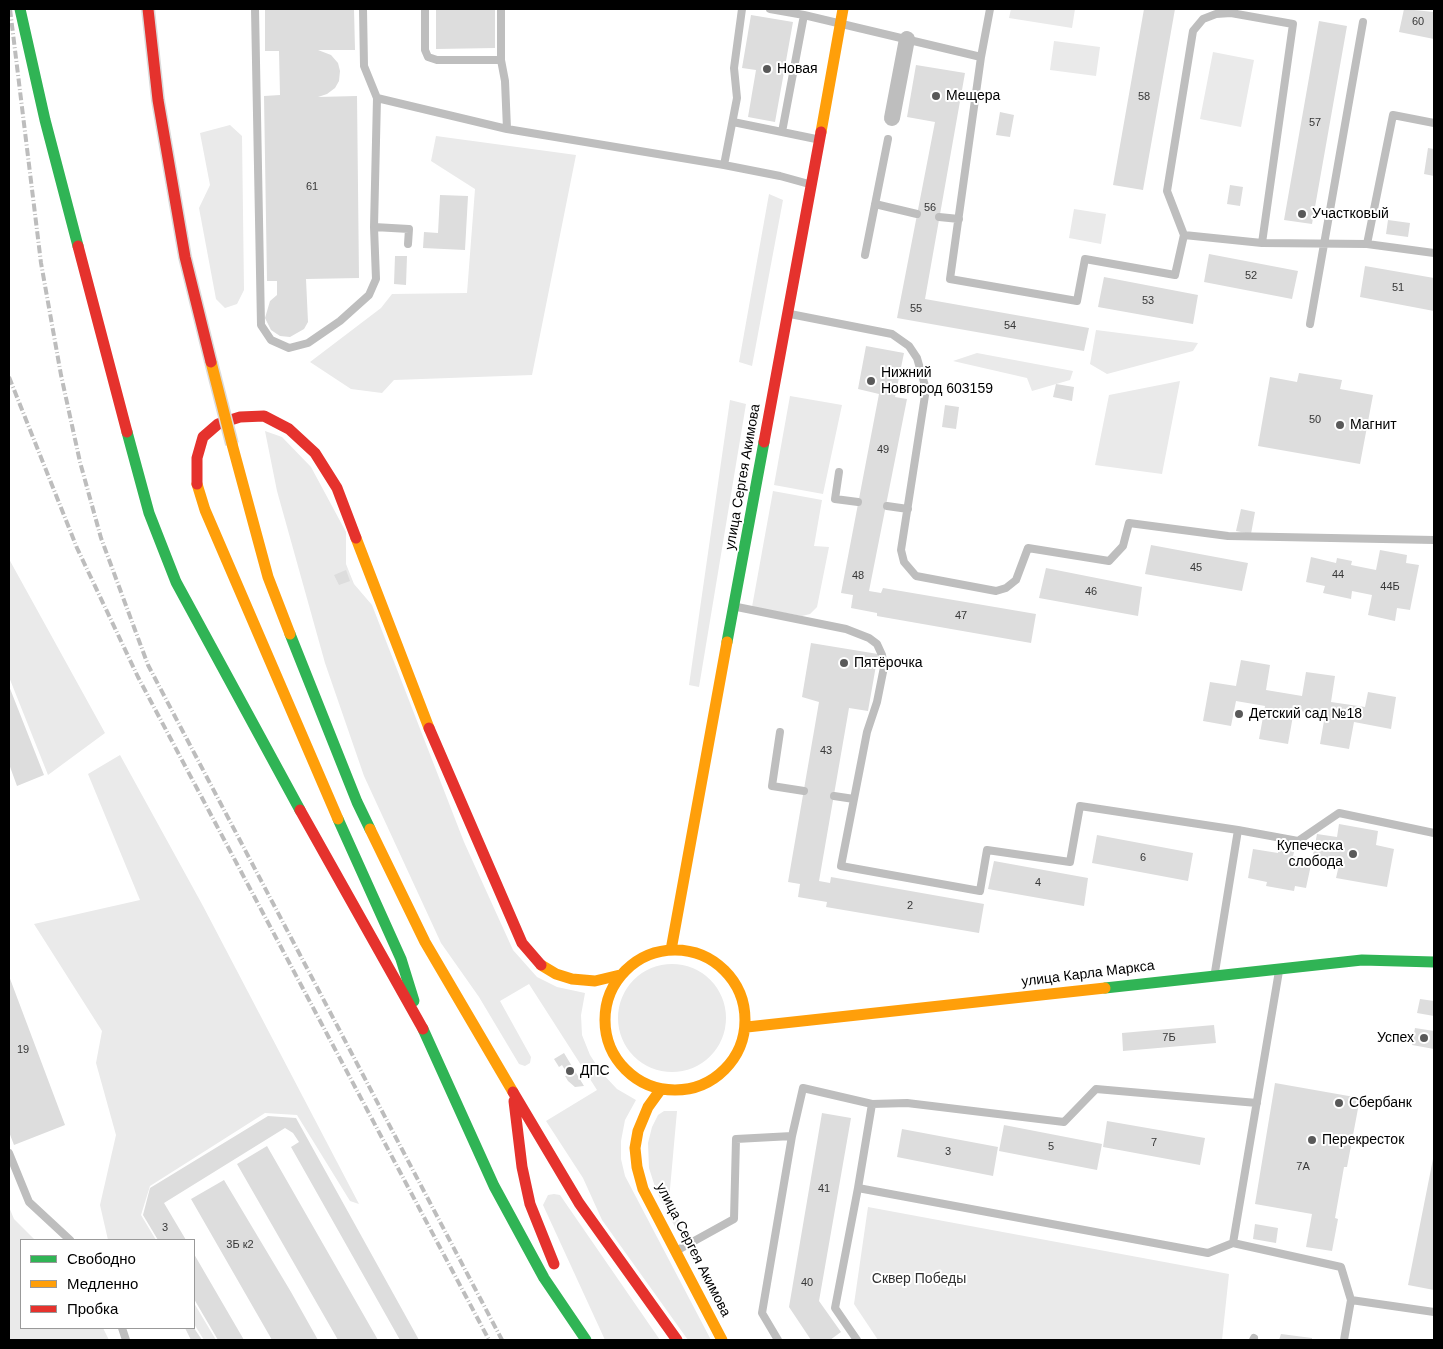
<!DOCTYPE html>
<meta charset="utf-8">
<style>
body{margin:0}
#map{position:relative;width:1443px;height:1349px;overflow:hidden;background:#fff;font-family:Helvetica,sans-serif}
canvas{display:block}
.frame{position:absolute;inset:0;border:10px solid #000;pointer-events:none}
.legend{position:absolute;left:20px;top:1239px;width:175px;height:90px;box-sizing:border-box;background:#fff;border:1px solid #999;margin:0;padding:6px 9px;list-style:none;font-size:15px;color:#000}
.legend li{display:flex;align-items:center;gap:10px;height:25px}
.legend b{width:25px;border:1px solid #999}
</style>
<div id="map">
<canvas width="1443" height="1349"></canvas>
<div class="frame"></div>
<ul class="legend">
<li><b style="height:6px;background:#30b455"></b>Свободно</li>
<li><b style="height:6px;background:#ff9f0a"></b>Медленно</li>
<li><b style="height:6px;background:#e5322d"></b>Пробка</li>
</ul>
</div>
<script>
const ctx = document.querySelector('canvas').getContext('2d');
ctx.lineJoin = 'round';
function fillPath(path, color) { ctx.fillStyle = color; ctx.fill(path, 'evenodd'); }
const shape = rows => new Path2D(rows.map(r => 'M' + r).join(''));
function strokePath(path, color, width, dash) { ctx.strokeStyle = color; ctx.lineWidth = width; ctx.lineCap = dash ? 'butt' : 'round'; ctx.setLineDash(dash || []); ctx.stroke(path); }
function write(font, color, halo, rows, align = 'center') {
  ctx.font = font + ' Helvetica,sans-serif'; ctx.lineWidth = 4; ctx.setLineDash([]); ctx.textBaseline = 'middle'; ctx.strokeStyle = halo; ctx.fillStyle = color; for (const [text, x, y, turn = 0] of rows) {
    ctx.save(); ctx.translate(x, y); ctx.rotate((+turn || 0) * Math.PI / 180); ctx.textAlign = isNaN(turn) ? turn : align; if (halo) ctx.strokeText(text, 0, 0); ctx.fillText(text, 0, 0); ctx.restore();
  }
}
const green = shape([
 [1011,9,1075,9,1072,28,1009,18],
 [1054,41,1100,47,1096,76,1050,70],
 [1213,52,1254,60,1241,127,1200,119],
 [230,125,242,136,244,290,237,304,225,308,216,299,199,208,210,185,200,133],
 [436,136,576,155,532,375,394,380,382,393,351,389,310,362,381,308,392,294,467,293,475,189,431,161],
 [769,194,783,200,752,366,739,362],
 [1074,209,1106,214,1101,244,1069,238],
 [1096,330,1198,343,1193,351,1107,374,1090,364],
 [977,353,1073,371,1070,380,1032,391,1027,378,953,361],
 [1180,381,1162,474,1095,465,1109,395],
 [790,396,842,405,823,494,774,485],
 [730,400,746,404,699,687,689,685],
 [265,431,282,437,311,467,346,532,346,564,354,584,372,605,464,842,513,950,537,977,557,987,585,993,581,1015,582,1035,590,1055,601,1072,617,1089,636,1100,625,1120,621,1141,621,1159,625,1176,711,1340,688,1340,602,1220,583,1178,546,1121,597,1090,529,984,500,1001,531,1057,530,1063,525,1066,519,1064,479,997,441,943,364,776,325,663,277,491],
 [773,491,822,500,814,546,829,547,817,607,810,614,802,616,752,607],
 [9,559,105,733,48,775,9,677],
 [120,755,203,906,359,1204,350,1201,297,1115,265,1113,150,1186,141,1215,156,1240,108,1240,100,1205,116,1135,96,1063,102,1031,34,924,140,900,88,774],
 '618 1018a54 54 0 1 1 108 0a54 54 0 1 1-108 0Z',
 [664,1111,677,1111,669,1200,685,1232,676,1228,671,1220,656,1190,649,1168,648,1143,652,1127,658,1115],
 [554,1194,560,1195,660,1340,605,1340,543,1205,548,1195],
 [9,1207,14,1219,35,1240,21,1240,21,1328,103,1328,109,1340,9,1340],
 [868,1207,1229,1274,1222,1340,878,1340,854,1304],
 [194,1303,216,1340,204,1340,194,1324]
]);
const building = shape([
 [265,9,354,9,355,50,318,50,331,55,338,63,340,71,339,81,335,88,327,94,318,97,357,96,359,278,306,279,308,322,304,329,290,337,280,336,271,330,265,318,270,301,277,295,277,281,267,281,264,96,280,95,279,51,265,51],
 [436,9,495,9,495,48,436,49],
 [1144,9,1175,9,1143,190,1113,185],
 [1404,9,1434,12,1434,39,1399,32],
 [751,15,793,22,775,122,748,117,756,70,742,68],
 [1319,21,1347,26,1312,224,1284,220],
 [916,65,965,73,925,299,1089,328,1084,351,897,318,935,122,907,117],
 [1000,112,1014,115,1010,137,996,135],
 [1428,148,1434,149,1434,176,1424,174],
 [1230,185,1243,187,1240,206,1227,204],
 [440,195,468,196,465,250,423,248,424,232,438,233],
 [1388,220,1410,223,1408,237,1386,234],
 [1209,254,1298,271,1292,299,1204,282],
 [395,256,407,256,406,285,394,284],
 [1365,266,1434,278,1434,311,1360,297],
 [1104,277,1198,295,1193,324,1098,307],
 [866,346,904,353,895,397,907,399,869,591,881,593,883,588,1036,614,1031,643,877,616,877,613,851,608,853,595,841,593,879,394,858,389],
 [1299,373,1342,380,1340,389,1373,395,1360,464,1258,446,1270,377,1297,382],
 [1056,384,1074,387,1072,401,1053,397],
 [945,405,959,407,956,429,942,427],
 [1241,509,1255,512,1251,534,1236,531],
 [1151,545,1248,563,1242,591,1145,574],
 [1380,550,1407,555,1406,563,1419,565,1410,610,1397,608,1395,621,1368,615,1372,595,1352,591,1351,599,1323,593,1325,586,1306,582,1311,557,1336,563,1337,558,1352,561,1351,565,1376,570],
 [1046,568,1142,587,1138,616,1039,598],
 [346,570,350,581,339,585,334,575],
 [811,643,878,654,868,711,849,708,819,881,830,883,831,877,984,904,979,933,826,907,827,902,798,897,800,884,788,882,819,702,802,697],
 [1241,660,1270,665,1266,690,1302,696,1306,672,1335,676,1331,702,1365,707,1368,692,1396,697,1391,729,1354,722,1349,749,1320,744,1325,715,1294,710,1288,744,1259,739,1265,706,1236,701,1231,726,1203,721,1210,682,1236,686],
 [9,686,44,775,17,786,9,764],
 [1339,824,1378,831,1376,845,1394,849,1387,887,1336,878,1339,865,1312,860,1317,834,1337,837],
 [1097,835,1193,853,1188,881,1092,863],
 [1279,845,1295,848,1293,856,1312,860,1306,888,1295,886,1294,891,1266,886,1267,882,1248,878,1253,849,1278,853],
 [994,861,1088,878,1084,906,988,889],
 [9,976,65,1125,14,1145,9,1132],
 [1420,999,1434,1001,1434,1016,1417,1013],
 [1214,1025,1216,1043,1123,1051,1122,1033],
 [1415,1028,1434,1031,1434,1049,1412,1045],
 [564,1053,584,1086,575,1087,568,1081,565,1076,568,1075,562,1065,559,1067,554,1059],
 [1275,1083,1360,1098,1347,1167,1344,1167,1335,1218,1338,1219,1332,1251,1306,1247,1312,1214,1255,1204],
 [822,1113,851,1118,819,1301,841,1332,830,1340,811,1340,789,1307],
 [268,1116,296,1118,419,1340,400,1340,291,1147,299,1142,293,1133,285,1128,164,1203,186,1240,158,1240,143,1215,150,1188],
 [1107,1121,1205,1138,1200,1165,1103,1147],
 [1004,1125,1102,1144,1097,1170,999,1151],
 [902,1129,998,1147,993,1176,897,1157],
 [267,1146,378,1340,338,1340,237,1164],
 [1433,1159,1434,1159,1434,1290,1408,1285],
 [224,1180,291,1292,318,1340,272,1340,191,1199],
 [1255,1224,1278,1228,1276,1243,1253,1239],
 [194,1254,244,1340,218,1340,194,1299],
 [185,1328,194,1328,202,1340,191,1340],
 [1281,1334,1312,1338,1312,1340,1279,1340]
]);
const lane = shape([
 [255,9,261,325,271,340,289,348,308,343,340,321,369,295,376,279,374,227,377,98,364,66,363,9],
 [425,9,425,50,428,57,437,60,501,60],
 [501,9,501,60,505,81,507,129],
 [804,15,981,57,950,279,1077,301,1085,259,1175,275,1184,235,1262,243,1367,244,1393,115,1434,123],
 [981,57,990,9],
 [377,98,507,129,724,165,780,176,809,184],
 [733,122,782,132,804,15,770,9],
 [782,132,816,139],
 [724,165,737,98,734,68,742,9],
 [875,204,917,214],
 [939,217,959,219],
 [374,227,409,229,408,244],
 [1184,235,1167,191,1193,31,1203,19,1216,14,1231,13,1293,24,1262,243],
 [1367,244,1434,253],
 [865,255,888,139],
 [790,314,892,334,909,346,917,358,926,389,901,550,904,562,916,576,996,591,1006,588,1016,580,1028,548,1109,561,1123,546,1129,523,1228,536,1434,540],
 [1310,324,1363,22],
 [839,472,835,499,858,502],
 [887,506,908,509],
 [737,607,846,629,869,638,877,644,882,655,884,667,877,702,867,732,841,866,980,891,987,850,1070,862,1080,806,1238,830,1215,972],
 [780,732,772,786,804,791],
 [834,796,854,799],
 [1238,830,1298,841,1339,813,1434,833],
 [1279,971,1233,1243,1341,1267,1351,1300,1344,1340],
 [9,1153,29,1202,70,1240],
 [858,1188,872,1104],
 [676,1251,734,1219,736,1139,792,1136,803,1088,872,1104,907,1103,1064,1122,1096,1089,1257,1103],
 [1351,1300,1434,1312],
 [122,1328,126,1340],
 [778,1340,762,1313,792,1136],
 [857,1340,835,1308,858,1188,1208,1253,1233,1243],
 [1253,1340,1254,1338]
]);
const street = shape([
 [892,118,907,39]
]);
const fast = shape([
 [20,9,45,120,78,246],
 [127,432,149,513,176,582,300,810],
 [290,634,357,802,370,829],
 [727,642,764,442],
 [338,819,401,959,414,1001],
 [1105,988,1362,960,1434,962],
 [423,1029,494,1186,544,1278,586,1340]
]);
const slow = shape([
 [821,132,843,9],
 [232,444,268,577,290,634],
 [197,484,205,510,338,819],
 [356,538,429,728],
 [370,829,425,942,513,1092],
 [671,950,727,642],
 '605 1020a70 70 0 1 1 140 0a70 70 0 1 1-140 0Z',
 [541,965,556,974,572,979,595,981,620,975],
 [747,1027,1105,988],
 [661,1089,648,1107,638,1131,635,1148,637,1167,643,1189,722,1340]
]);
const jam = shape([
 [78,246,127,432],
 [764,442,821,132],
 [197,484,197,458,203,437,218,424,240,417,264,416,289,429,315,453,337,488,356,538],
 [429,728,522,943,541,965],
 [300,810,423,1029],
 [513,1092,579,1203,677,1340],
 [514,1101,522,1167,530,1204,554,1264]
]);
const rail = shape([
 [10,9,41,263,61,375,80,462,101,538,148,665,502,1340],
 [9,377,77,548,138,677,489,1340]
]);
const slowBridge = shape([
 [211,362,232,444]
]);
const jamBridge = shape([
 [148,9,158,100,185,257,211,362]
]);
const markers = [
 [767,69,5,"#595959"],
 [936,96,5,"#595959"],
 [1302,214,5,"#595959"],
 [871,381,5,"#595959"],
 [1340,425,5,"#595959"],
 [844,663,5,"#595959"],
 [1239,714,5,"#595959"],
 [1353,854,5,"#595959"],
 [1424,1038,5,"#595959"],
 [570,1071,5,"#595959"],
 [1339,1103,5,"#595959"],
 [1312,1140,5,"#595959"]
];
const numberNames = [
 ["60",1418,22],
 ["58",1144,97],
 ["57",1315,123],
 ["61",312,187],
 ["56",930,208],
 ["52",1251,276],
 ["51",1398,288],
 ["53",1148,301],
 ["55",916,309],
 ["54",1010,326],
 ["50",1315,420],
 ["49",883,450],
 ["45",1196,568],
 ["44",1338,575],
 ["48",858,576],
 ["44Б",1390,587],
 ["46",1091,592],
 ["47",961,616],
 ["43",826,751],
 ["6",1143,858],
 ["4",1038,883],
 ["2",910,906],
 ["7Б",1169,1038],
 ["19",23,1050],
 ["7",1154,1143],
 ["5",1051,1147],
 ["3",948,1152],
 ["7А",1303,1167],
 ["41",824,1189],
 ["3",165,1228],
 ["3Б к2",240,1245],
 ["40",807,1283]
];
const poiNames = [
 ["Новая",777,69],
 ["Мещера",946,96],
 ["Участковый",1312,214],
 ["Нижний",881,373],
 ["Новгород 603159",881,389],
 ["Магнит",1350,425],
 ["Пятёрочка",854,663],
 ["Детский сад №18",1249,714],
 ["Купеческа",1343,846,"right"],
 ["слобода",1343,862,"right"],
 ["Успех",1414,1038,"right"],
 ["ДПС",580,1071],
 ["Сбербанк",1349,1103],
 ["Перекресток",1322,1140]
];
const streetNames = [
 ["улица Сергея Акимова",743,477,-80],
 ["улица Карла Маркса",1088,974,-7],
 ["улица Сергея Акимова",693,1250,63]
];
const parkNames = [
 ["Сквер Победы",919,1279]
];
fillPath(green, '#eaeaea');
fillPath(building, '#ddd');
strokePath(lane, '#bebebe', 8);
strokePath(street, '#bebebe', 16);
strokePath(fast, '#30b455', 11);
strokePath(slow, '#ff9f0a', 11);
strokePath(jam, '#e5322d', 11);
strokePath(rail, '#bdbdbd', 4, [8, 2.5, 1, 2.5]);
strokePath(slowBridge, '#dbdbdb', 14, []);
strokePath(jamBridge, '#dbdbdb', 14, []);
strokePath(slowBridge, '#ff9f0a', 11);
strokePath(jamBridge, '#e5322d', 11);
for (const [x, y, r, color] of markers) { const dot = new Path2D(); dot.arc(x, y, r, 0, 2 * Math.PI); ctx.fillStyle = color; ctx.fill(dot); strokePath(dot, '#fff', 2); }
write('11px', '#373737', null, numberNames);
write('14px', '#000', '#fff', poiNames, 'left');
write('14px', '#000', '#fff', streetNames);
write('14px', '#303030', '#fff', parkNames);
</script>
